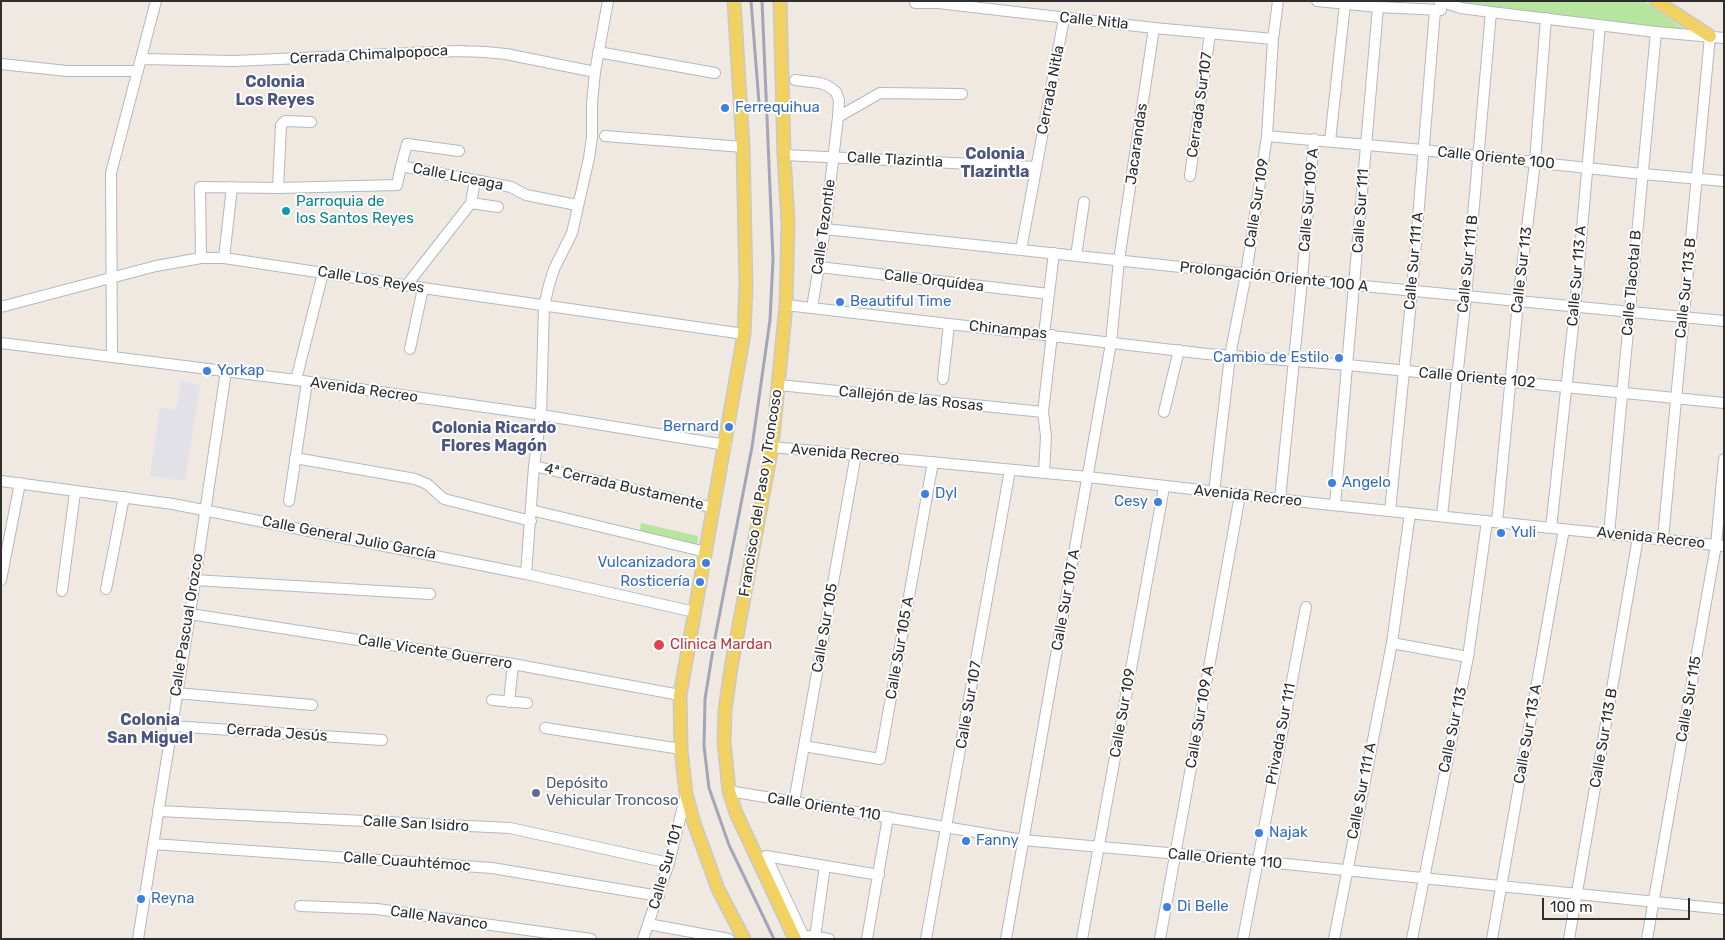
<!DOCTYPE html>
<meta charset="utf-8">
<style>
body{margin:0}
#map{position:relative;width:1725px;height:940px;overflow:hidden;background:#efe9e1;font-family:Rubik,sans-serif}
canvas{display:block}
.frame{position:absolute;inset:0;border:2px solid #2e2e2e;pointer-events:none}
.scale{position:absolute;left:1542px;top:898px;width:148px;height:22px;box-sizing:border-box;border:2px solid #2e2e2e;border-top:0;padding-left:6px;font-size:15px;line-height:18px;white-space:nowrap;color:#2e2e2e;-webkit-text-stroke:4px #fff;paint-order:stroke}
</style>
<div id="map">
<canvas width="1725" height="940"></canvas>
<div class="frame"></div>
<div class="scale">100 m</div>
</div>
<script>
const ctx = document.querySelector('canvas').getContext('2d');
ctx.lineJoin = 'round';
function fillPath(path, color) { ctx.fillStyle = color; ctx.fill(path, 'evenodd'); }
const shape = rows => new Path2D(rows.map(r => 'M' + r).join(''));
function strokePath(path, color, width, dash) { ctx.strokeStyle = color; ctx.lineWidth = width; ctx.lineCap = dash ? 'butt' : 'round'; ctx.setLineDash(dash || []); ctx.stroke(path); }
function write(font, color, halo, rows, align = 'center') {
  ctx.font = font + ' Rubik,sans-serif'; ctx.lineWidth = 4; ctx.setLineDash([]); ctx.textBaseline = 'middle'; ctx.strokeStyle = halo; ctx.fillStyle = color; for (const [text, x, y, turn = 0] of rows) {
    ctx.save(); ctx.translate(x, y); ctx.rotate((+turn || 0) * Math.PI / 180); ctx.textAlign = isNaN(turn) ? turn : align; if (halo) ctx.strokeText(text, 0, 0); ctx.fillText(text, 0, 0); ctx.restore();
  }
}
const industrial = shape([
 [181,381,200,385,185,481,150,476,160,407,176,410]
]);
const green = shape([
 [1452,1,1644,1,1688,32,1461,4],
 [641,523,698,536,697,548,639,535]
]);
const minor = shape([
 [1317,1,1378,7,1441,10],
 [1439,1,1461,8,1491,12,1656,32,1724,38],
 [915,3,938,3,1154,28,1273,39],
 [598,52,715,73],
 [141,59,234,61,457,51,485,52,506,54,595,72],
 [1,64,67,71,138,71],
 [795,80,820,83,828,86,836,92,839,100,838,117,825,229,812,308],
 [838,117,880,93,962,94],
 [605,136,743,147],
 [1267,136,1423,150,1642,174,1724,181],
 [1330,141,1345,4],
 [784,155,1036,167],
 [401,166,407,144,459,151],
 [1190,176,1210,34],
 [278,188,281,125,285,121,311,122],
 [471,203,498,207],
 [825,229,1302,280,1724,321],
 [1021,250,1064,18],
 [1076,256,1084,202],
 [201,258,200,187,278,188,397,185,401,166,511,187,526,195,577,205],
 [224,258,232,187],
 [819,267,1049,294],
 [406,286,471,203,475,181],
 [786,305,1207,354,1348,365,1724,403],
 [1,307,156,266,201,258,224,258,423,288,744,334],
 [1044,334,1054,253],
 [1,343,296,380,541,415,726,445],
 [410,349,423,288],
 [112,356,111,173,156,1],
 [943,379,949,324],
 [296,380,323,273],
 [779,385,1043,412],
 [1164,412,1179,350],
 [772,447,1088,477,1313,503,1724,546],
 [295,458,415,479,427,484,444,499,531,521],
 [534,466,714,508],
 [1044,473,1046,436,1043,412,1052,335],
 [1,481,173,504,526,574,695,612],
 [1214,492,1230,356,1246,274,1267,136,1273,39,1278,1],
 [1280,499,1302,280,1314,139],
 [289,501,307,382],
 [1335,505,1378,7],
 [531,510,706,552],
 [1390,511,1412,291,1435,11],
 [1442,516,1466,296,1491,12],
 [1497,522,1518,302,1535,162,1546,18],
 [1551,528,1575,308,1600,25],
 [1609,534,1656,32],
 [1663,539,1710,36],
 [526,574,534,466,541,415,544,306,549,285,554,269,572,233,589,158,592,137,592,103,595,72,608,1],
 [1,580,20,483],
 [194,580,430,594],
 [106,589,124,497],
 [62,591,75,492],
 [190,614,513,664,680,695],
 [1392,643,1468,657],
 [176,693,312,705],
 [492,700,527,703],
 [509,702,513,664],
 [171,726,382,740],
 [545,728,681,749],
 [804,746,880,759,933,462],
 [729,791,1023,840,1257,861,1724,909],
 [794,802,856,454],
 [158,811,510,828,669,863],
 [153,844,492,868,659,896],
 [766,856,879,875],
 [766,856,805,939],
 [300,906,377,909,591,939],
 [648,924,729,939],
 [809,936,829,939],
 [815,937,825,866],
 [138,939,190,614,226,371],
 [643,939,669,863,686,794],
 [867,939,888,817],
 [926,939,1010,470],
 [1006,939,1111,343,1119,260,1154,28],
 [1082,939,1164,487],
 [1160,939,1240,495],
 [1243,939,1306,607],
 [1334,939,1392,643,1410,513],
 [1412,939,1468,657,1487,521],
 [1492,939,1564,529],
 [1569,939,1638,537],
 [1647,939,1716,545,1724,459]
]);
const major = shape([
 [734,1,743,147,746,285,744,334,680,695,681,749,686,794,694,823,718,889,744,939],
 [780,1,784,155,788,222,786,305,772,447,731,668,725,710,724,742,729,791,736,813,795,939],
 [1656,1,1710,36]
]);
const rail = shape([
 [751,1,759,103],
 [762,1,773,259,770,320,752,447,714,643,705,699,704,746,709,788,729,845,774,939]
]);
const markers = [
 [725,108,5,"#3f7fe0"],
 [286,211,5,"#0f9aa8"],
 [840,302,5,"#3f7fe0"],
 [1339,358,5,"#3f7fe0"],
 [207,371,5,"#3f7fe0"],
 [729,427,5,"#3f7fe0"],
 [1332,483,5,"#3f7fe0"],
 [925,494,5,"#3f7fe0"],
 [1158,502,5,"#3f7fe0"],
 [1501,533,5,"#3f7fe0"],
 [706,563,5,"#3f7fe0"],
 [700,582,5,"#3f7fe0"],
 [659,645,6,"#e0444e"],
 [536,793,5,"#5c6f8a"],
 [1259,833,5,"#3f7fe0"],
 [966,841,5,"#3f7fe0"],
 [141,899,5,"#3f7fe0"],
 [1167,907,5,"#3f7fe0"]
];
const streetNames = [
 ["Calle Nitla",1094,21,6],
 ["Cerrada Chimalpopoca",369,55,-3],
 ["Cerrada Nitla",1051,90,-79],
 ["Cerrada Sur107",1200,105,-82],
 ["Jacarandas",1137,144,-82],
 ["Calle Oriente 100",1496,158,6],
 ["Calle Tlazintla",895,160,3],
 ["Calle Liceaga",458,177,11],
 ["Calle Sur 109 A",1309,200,-85],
 ["Calle Sur 109",1257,203,-81],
 ["Calle Sur 111",1361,211,-86],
 ["Calle Tezontle",824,227,-82],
 ["Calle Sur 111 A",1414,261,-85],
 ["Calle Sur 111 B",1468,264,-84],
 ["Calle Sur 113",1522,270,-83],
 ["Calle Sur 113 A",1577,276,-85],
 ["Prolongación Oriente 100 A",1274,277,6],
 ["Calle Los Reyes",371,280,9],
 ["Calle Orquídea",934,281,7],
 ["Calle Tlacotal B",1632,283,-85],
 ["Calle Sur 113 B",1686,288,-84],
 ["Chinampas",1008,330,6],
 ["Calle Oriente 102",1477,378,5],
 ["Avenida Recreo",364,390,8],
 ["Callejón de las Rosas",911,399,6],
 ["Avenida Recreo",845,454,5],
 ["4ª Cerrada Bustamente",624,487,13],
 ["Francisco del Paso y Troncoso",761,493,-81],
 ["Avenida Recreo",1248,496,6],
 ["Calle General Julio García",349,538,11],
 ["Avenida Recreo",1651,538,6],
 ["Calle Sur 107 A",1066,600,-80],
 ["Calle Pascual Orozco",187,625,-81],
 ["Calle Sur 105",825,628,-80],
 ["Calle Sur 105 A",900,648,-80],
 ["Calle Vicente Guerrero",435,652,9],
 ["Calle Sur 115",1689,699,-80],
 ["Calle Sur 107",969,705,-80],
 ["Calle Sur 109",1123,713,-80],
 ["Calle Sur 109 A",1200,717,-80],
 ["Calle Sur 113",1453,730,-78],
 ["Cerrada Jesús",277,733,4],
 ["Privada Sur 111",1281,734,-79],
 ["Calle Sur 113 A",1528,734,-80],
 ["Calle Sur 113 B",1604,738,-80],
 ["Calle Sur 111 A",1362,791,-79],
 ["Calle Oriente 110",824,807,9],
 ["Calle San Isidro",416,824,3],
 ["Calle Oriente 110",1225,859,5],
 ["Calle Cuauhtémoc",407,862,4],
 ["Calle Sur 101",666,867,-74],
 ["Calle Navanco",439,918,8]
];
const shopNames = [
 ["Ferrequihua",735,108],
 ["Beautiful Time",850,302],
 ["Cambio de Estilo",1329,358,"right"],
 ["Yorkap",217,371],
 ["Bernard",719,427,"right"],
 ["Angelo",1342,483],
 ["Dyl",935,494],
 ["Cesy",1148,502,"right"],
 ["Yuli",1511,533],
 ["Vulcanizadora",696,563,"right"],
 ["Rosticería",690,582,"right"],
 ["Najak",1269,833],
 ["Fanny",976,841],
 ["Reyna",151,899],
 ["Di Belle",1177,907]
];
const cultureNames = [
 ["Parroquia de",296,202],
 ["los Santos Reyes",296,219]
];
const healthNames = [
 ["Clinica Mardan",670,645]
];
const serviceNames = [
 ["Depósito",546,784],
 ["Vehicular Troncoso",546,801]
];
const neighbourhoodNames = [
 ["Colonia",275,82],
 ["Los Reyes",275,100],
 ["Colonia",995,154],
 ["Tlazintla",995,172],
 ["Colonia Ricardo",494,428],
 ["Flores Magón",494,446],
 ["Colonia",150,720],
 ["San Miguel",150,738]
];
fillPath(industrial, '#e3e1e8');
fillPath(green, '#b6e59e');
strokePath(minor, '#b4b7c1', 12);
strokePath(major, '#c9c9c9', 15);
strokePath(minor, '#fff', 10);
strokePath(major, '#f2d163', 12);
strokePath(rail, '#a3a6b8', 3);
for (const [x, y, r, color] of markers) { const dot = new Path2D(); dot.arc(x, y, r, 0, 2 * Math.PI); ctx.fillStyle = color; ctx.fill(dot); strokePath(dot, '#fff', 2); }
write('15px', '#2e2e2e', '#fff', streetNames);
write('15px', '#366cbe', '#fff', shopNames, 'left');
write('15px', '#0d838f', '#fff', cultureNames, 'left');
write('15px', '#be3a42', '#fff', healthNames, 'left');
write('15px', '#4e5e75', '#fff', serviceNames, 'left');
write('bold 16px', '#4d5680', '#fff', neighbourhoodNames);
</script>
